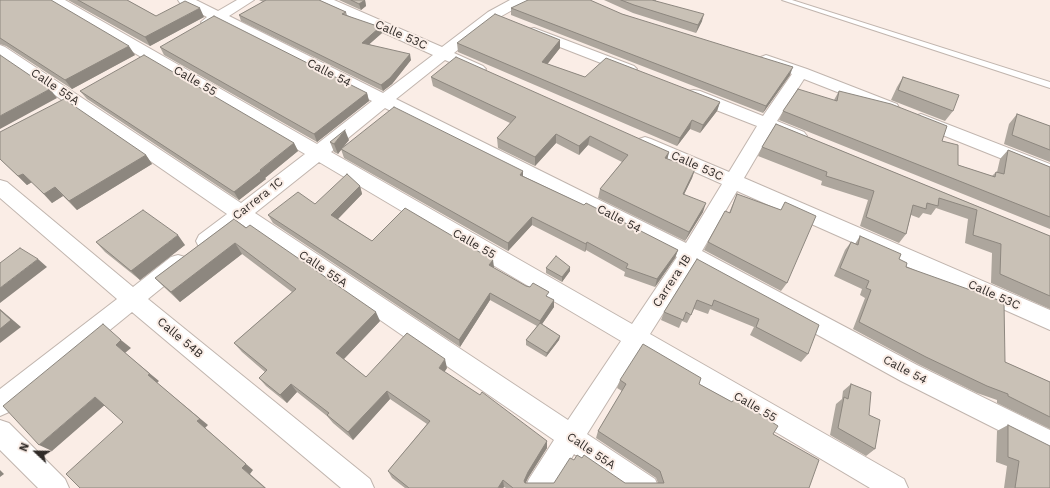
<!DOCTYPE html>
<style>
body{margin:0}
#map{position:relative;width:1050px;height:488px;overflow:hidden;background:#faede6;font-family:"Work Sans",sans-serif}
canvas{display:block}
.north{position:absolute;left:16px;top:432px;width:40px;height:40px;-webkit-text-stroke:3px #faede6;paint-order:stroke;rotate:292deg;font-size:11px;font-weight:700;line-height:16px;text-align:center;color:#302b28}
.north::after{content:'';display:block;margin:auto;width:14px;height:18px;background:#302b28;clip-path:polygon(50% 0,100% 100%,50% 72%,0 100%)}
</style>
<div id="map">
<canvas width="1050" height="488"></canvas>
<div class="north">N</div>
</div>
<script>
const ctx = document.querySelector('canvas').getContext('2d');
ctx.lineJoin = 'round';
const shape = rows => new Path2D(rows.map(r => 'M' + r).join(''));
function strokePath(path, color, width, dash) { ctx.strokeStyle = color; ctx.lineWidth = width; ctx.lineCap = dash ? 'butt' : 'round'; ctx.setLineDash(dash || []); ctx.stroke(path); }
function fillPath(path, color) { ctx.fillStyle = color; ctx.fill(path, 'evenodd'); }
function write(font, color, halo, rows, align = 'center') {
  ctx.font = font + ' "Work Sans",sans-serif'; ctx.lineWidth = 4; ctx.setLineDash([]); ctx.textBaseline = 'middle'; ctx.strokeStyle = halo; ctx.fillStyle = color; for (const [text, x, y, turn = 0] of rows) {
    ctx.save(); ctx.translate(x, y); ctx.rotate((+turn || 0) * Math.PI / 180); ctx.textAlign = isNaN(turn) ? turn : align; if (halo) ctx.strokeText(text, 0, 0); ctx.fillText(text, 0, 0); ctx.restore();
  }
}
const lane = shape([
 [782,0,792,0,1050,82,1050,88,782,0]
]);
const street = shape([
 [48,0,65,0,317,144,372,101,218,22,208,26,203,25,201,22,207,17,180,3,178,0,196,0,218,11,237,0,254,0,229,16,383,93,433,55,318,3,316,0,334,0,442,47,488,12,510,0,527,0,525,3,498,18,454,53,483,66,486,69,483,72,478,74,473,72,445,60,396,99,686,243,722,184,639,147,636,143,639,139,645,137,651,139,729,172,757,126,688,99,686,95,688,91,694,90,700,91,763,116,792,74,761,63,758,60,761,57,766,55,807,69,897,104,899,108,897,112,891,113,804,79,777,121,804,132,807,136,804,140,798,142,771,132,744,178,1050,310,1050,330,737,191,702,251,917,365,1050,430,1050,456,901,381,693,266,650,334,904,479,908,488,870,488,639,351,587,434,655,479,659,488,623,488,574,454,553,488,525,488,529,479,554,440,241,224,213,247,206,249,199,247,196,241,199,235,227,214,0,57,0,45,5,47,241,203,305,154,50,3,48,0],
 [385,108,677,257,632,324,331,152,385,108],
 [319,162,621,341,568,420,255,213,319,162],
 [534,28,634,66,637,69,634,72,629,74,624,72,529,35,527,32,529,29,534,28],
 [921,114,1050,164,1050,178,915,124,913,120,915,116,921,114],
 [0,180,7,182,133,287,171,257,178,255,185,257,188,263,185,269,148,299,370,479,374,488,341,488,132,312,9,412,0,416,0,389,117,299,0,198,0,180],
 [0,420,9,423,65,479,69,488,38,488,0,450,0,420]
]);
const wall = shape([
 [0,0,135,55,72,89,6,46,0,44],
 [68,0,127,0,156,16,204,17,150,46],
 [259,0,319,0,346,12,347,15,382,33,369,44,411,60,392,84,383,91,241,21,239,15,263,2],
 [339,0,365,0,366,6,361,10],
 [604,0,656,0,656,1,702,21,696,33,633,13],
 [511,8,622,14,790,75,763,113,511,15],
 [560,40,560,48,547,64,585,77,720,102,717,111,700,133,690,129,677,146,458,52,457,43],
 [160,47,367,93,369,101,317,142,164,55],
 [431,77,669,152,667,159,695,169,692,178,684,194,703,212,685,241,598,198,600,189,622,162,588,145,579,155,556,143,535,166,498,148,497,138,510,123,433,86],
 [903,77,953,111,945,121,891,100,897,87],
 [80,91,294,143,298,151,265,178,266,179,239,200,87,99],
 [839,91,942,141,958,165,992,176,996,172,997,172,1000,159,1008,150,1050,167,1050,229,779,120,783,111,834,100],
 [1017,114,1050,126,1050,162,1004,144,1009,124],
 [776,124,1050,236,1050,309,991,283,992,253,965,243,968,219,936,208,931,215,923,213,919,218,911,215,906,234,899,243,860,226,868,200,821,185,822,181,758,156,762,147],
 [0,132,146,155,152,164,77,210,63,196,52,203,32,182,27,185,0,159],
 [349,140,341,149,523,171,523,176,678,250,675,258,655,287,624,276,625,272,586,250,585,252,532,225,508,251,344,158,341,149,338,154,334,152,330,142],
 [360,186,362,194,338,219,372,241,493,260,493,268,526,286,548,297,554,307,542,324,560,336,559,340,546,357,526,345,526,340,537,326,490,300,460,347,273,223,268,215,315,204],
 [737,194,781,210,785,202,787,283,781,291,704,250,708,242,729,213],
 [234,219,380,321,344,359,366,377,447,368,444,372,547,441,547,448,528,478,525,483,554,483,574,460,625,483,658,483,656,478,596,438,598,431,622,391,617,388,620,380,699,384,732,402,735,398,773,434,809,488,506,488,504,487,503,488,405,488,392,478,388,471,427,424,390,399,353,440,333,423,327,416,297,392,287,403,266,386,259,378,265,372,242,352,234,343,292,292,242,254,180,302,165,288,155,278],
 [860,236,899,259,906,267,1005,362,1050,382,1050,429,997,403,997,400,977,393,918,364,853,329,865,298,860,295,862,289,834,276,845,250,851,242,855,244],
 [96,242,185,245,140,280,105,252],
 [697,259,808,354,801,362,750,335,754,327,710,309,708,314,694,309,687,323,682,321,679,328,661,320,664,312],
 [570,267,570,271,562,282,546,273,546,268],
 [851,384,869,415,875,449,866,456,830,435,836,404,842,399,843,391],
 [1008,425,1050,488,1004,488,1007,466,996,462,997,431]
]);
const shadedWall = shape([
 [365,0,366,6,361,10,359,4],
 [200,8,204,17,150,46,145,37],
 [704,14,702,21,696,33,698,25],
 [380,27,382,33,364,49,362,43],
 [560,40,560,48,542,71,542,62],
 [129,46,135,55,72,89,65,80],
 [410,54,411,60,392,84,383,91,381,85],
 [793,67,790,75,763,113,766,106],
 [50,89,57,98,0,129,0,116],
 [367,93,369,101,317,142,314,134],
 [720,102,717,111,700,133,703,125],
 [692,120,690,129,677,146,680,138],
 [345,130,349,140,338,154,334,144],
 [556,134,556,143,535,166,535,157],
 [590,136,588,145,579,155,579,146],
 [294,143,298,151,265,178,266,179,239,200,234,192],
 [669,152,667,161,665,158],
 [146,155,152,164,77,210,69,201],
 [695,169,692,178,680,203,683,194],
 [523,171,523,180,520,175],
 [23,174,32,182,27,185,18,176],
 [360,186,362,194,334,223,331,215],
 [55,187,63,196,52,203,44,194],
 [706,203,703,212,685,241,689,232],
 [532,217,532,225,508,251,508,243],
 [178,235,185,245,140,280,131,271],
 [587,242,586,250,585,252,586,244],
 [235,243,242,254,180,302,171,292],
 [678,250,675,258,655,287,657,279],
 [38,259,47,267,0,303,0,288],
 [493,260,494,267,489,272,489,265],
 [570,267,570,271,562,282,562,277],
 [490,293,490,300,460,347,459,340],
 [554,300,554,307,540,327,540,321],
 [0,309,21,327,0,343],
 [376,312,380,321,341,362,336,353],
 [560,336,559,340,546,357,547,353],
 [121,340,131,348,125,353,159,381,157,383,208,425,205,428,253,470,250,474,266,488,265,488,242,468,197,421,116,345],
 [445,359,447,368,441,377,439,368],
 [291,384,297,392,287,403,280,395],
 [387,391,390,399,353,440,348,432],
 [95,397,106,404,52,451,39,445],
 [547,441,547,448,528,478,524,487,524,481,528,472],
 [0,470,4,474,0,477],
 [503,480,504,487,503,488,498,488]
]);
const building = shape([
 [0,0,51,0,129,46,65,80,0,38,0,0],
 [78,0,127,0,156,16,185,1,200,8,145,37,78,0],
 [266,0,319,0,346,12,342,14,380,27,362,43,410,54,390,78,381,85,239,15,266,0],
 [351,0,365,0,359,4,351,0],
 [528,0,590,0,622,14,793,67,766,106,511,8,528,0],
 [621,0,652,0,704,14,698,25,634,5,621,0],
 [495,14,560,40,542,62,585,77,606,58,720,102,703,125,692,120,680,138,457,43,495,14],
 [214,16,367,93,314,134,160,47,214,16],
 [0,55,50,89,0,116,0,55],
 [144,55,294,143,260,170,261,171,234,192,80,91,144,55],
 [456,57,669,152,665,158,695,169,683,194,706,203,689,232,600,189,628,155,590,136,579,146,556,134,535,157,497,138,516,117,431,77,456,57],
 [903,77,959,95,953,111,898,90,903,77],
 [798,89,837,101,839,91,891,104,947,126,942,141,958,145,958,165,995,177,996,172,1004,174,1008,150,1050,167,1050,217,783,111,798,89],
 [64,99,146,155,69,201,55,187,44,194,23,174,18,176,0,159,0,132,64,99],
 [394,107,523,171,520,175,584,205,586,203,678,250,657,279,626,268,628,264,587,242,586,244,532,217,508,243,341,149,394,107],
 [1017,114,1050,126,1050,150,1012,135,1017,114],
 [776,124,1050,236,1050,296,1000,274,1001,244,973,235,977,210,939,198,938,206,927,203,926,209,913,205,906,234,866,217,874,191,826,176,827,172,762,147,776,124],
 [345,130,334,144,330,142,345,130],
 [347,174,360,186,331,215,372,241,405,208,493,260,489,265,526,286,530,287,533,283,549,292,546,296,554,300,540,321,490,293,459,340,268,215,298,192,315,204,347,174],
 [737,194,781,210,785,202,816,216,787,283,708,242,725,211,730,213,737,194],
 [143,210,178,235,131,271,96,242,143,210],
 [234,219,246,228,250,225,376,312,336,353,366,377,407,333,445,359,439,368,480,395,482,392,547,441,528,472,524,481,525,483,554,483,570,458,574,460,577,455,582,458,584,455,625,483,664,483,660,471,598,431,626,384,620,380,643,344,701,378,699,384,732,402,735,398,778,426,773,434,819,460,809,488,513,488,503,480,498,488,409,488,388,471,430,421,387,391,348,432,327,415,329,413,291,384,280,395,259,378,267,370,234,343,296,289,235,243,171,292,155,278,234,219],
 [860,236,901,254,899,259,907,263,906,267,1004,302,1005,362,1050,382,1050,417,1008,396,1008,394,987,386,926,357,859,322,871,290,866,288,869,281,840,268,851,242,858,245,860,236],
 [20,248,38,259,0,288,0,263,20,248],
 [556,256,570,267,562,277,546,268,556,256],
 [697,259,819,325,808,354,756,327,759,319,714,300,712,306,697,300,691,315,686,312,683,320,664,312,697,259],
 [0,310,11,320,0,329,0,310],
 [540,323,560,336,547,353,526,340,540,323],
 [103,324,121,340,116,345,150,374,148,375,200,419,197,421,246,464,242,468,265,488,80,488,66,474,123,422,95,397,39,445,3,406,103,324],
 [851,384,871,392,869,415,880,420,875,449,838,428,844,397,848,399,851,384],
 [1008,425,1050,446,1050,488,1015,488,1019,461,1008,457,1008,425]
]);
const streetNames = [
 ["Calle 53C",401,35,24],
 ["Calle 54",329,73,27],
 ["Calle 55",195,81,30],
 ["Calle 55A",55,87,34],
 ["Calle 53C",697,166,24],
 ["Carrera 1C",258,199,-38],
 ["Calle 54",619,219,27],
 ["Calle 55",474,244,30],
 ["Calle 55A",323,269,34],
 ["Carrera 1B",672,281,-57],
 ["Calle 53C",994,295,24],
 ["Calle 54B",180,338,40],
 ["Calle 54",905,370,28],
 ["Calle 55",755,407,30],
 ["Calle 55A",591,451,34]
];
strokePath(lane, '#c1b5ae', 2);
strokePath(street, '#c1b5ae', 2);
fillPath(lane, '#fff');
fillPath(street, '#fff');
fillPath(wall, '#ada69d');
fillPath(shadedWall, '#8d877f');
fillPath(building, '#c9c1b6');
strokePath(building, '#8d877f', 1);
write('12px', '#302b28', '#faede6', streetNames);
</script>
